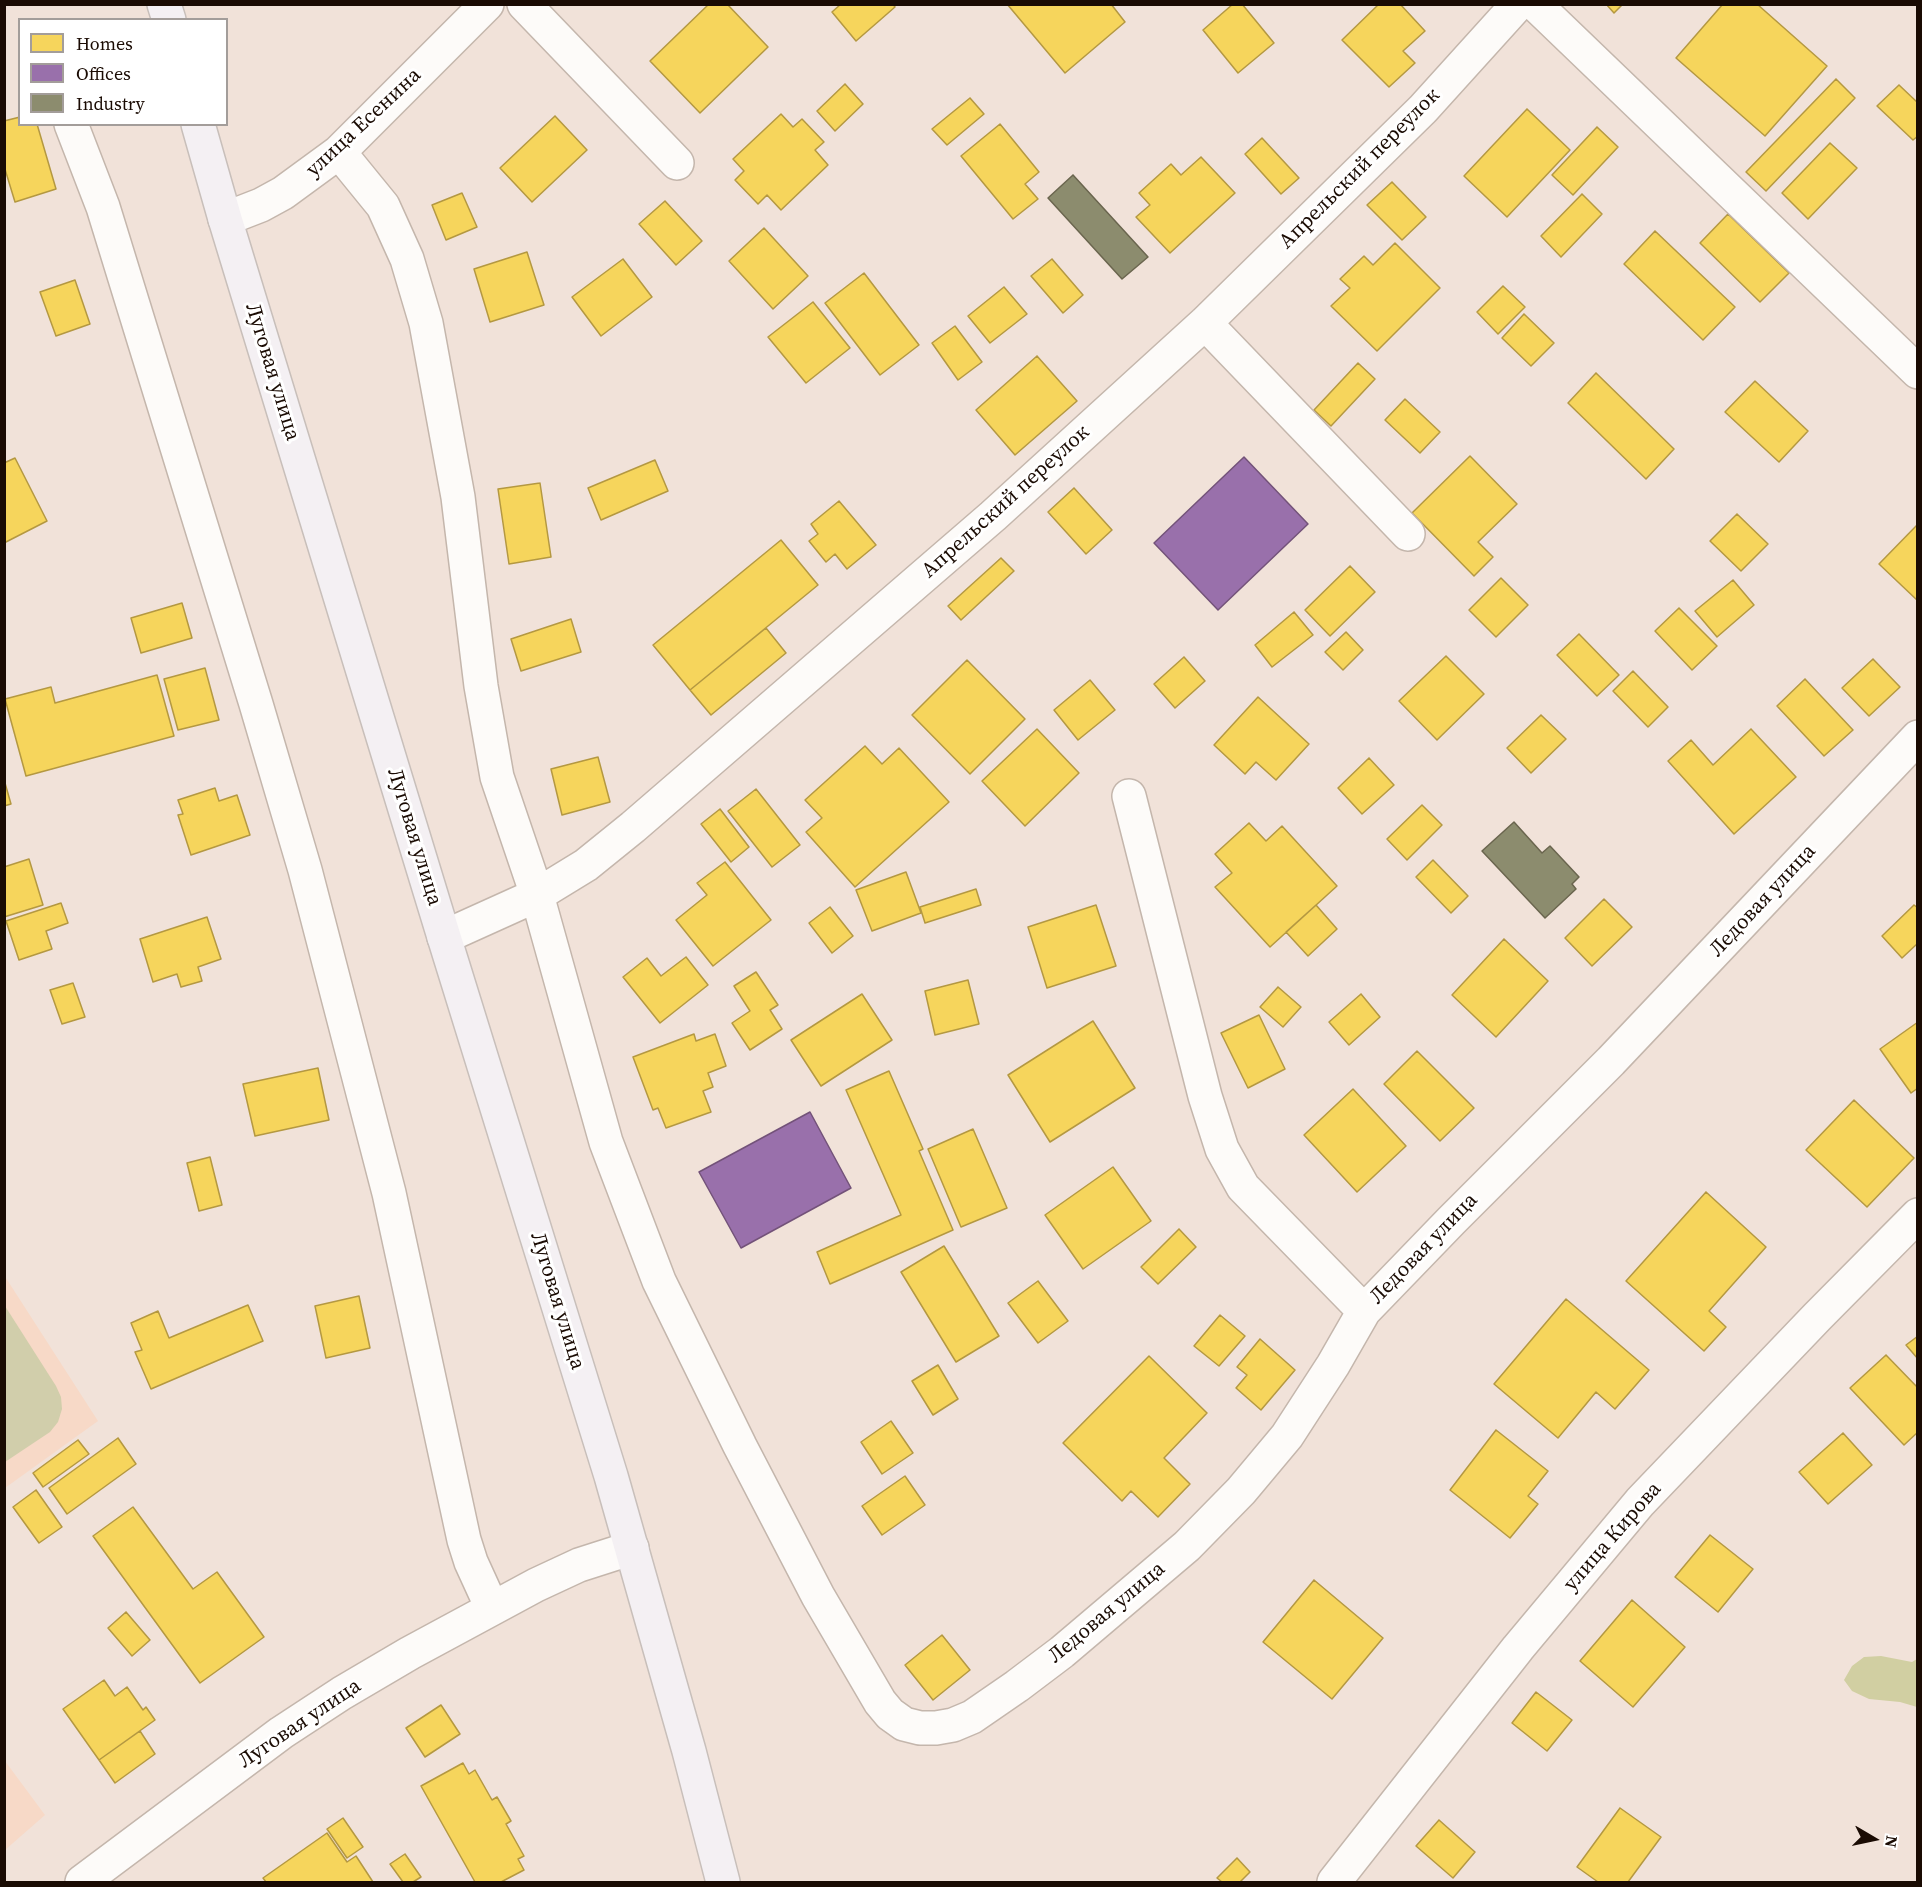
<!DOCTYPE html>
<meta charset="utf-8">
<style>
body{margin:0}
#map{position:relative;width:1922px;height:1887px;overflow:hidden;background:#f1e2d9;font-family:"Source Serif 4",serif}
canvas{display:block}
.frame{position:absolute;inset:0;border:6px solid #1a0b03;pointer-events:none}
.legend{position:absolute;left:18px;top:18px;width:210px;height:108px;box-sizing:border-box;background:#fff;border:2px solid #a39d9a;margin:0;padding:8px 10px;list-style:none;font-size:18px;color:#1a0b03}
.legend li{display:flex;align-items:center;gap:12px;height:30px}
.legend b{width:30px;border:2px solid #a39d9a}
.north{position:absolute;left:1844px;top:1809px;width:60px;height:60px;-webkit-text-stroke:4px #fff;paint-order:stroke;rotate:99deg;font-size:16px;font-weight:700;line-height:24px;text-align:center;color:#1a0b03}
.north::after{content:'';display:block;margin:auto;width:21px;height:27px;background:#1a0b03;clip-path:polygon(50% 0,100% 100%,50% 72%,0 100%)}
</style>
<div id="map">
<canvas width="1922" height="1887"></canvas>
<div class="frame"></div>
<ul class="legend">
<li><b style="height:16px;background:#f6d55c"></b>Homes</li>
<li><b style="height:16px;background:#9970ab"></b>Offices</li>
<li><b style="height:16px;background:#8c8c6e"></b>Industry</li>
</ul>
<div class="north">N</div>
</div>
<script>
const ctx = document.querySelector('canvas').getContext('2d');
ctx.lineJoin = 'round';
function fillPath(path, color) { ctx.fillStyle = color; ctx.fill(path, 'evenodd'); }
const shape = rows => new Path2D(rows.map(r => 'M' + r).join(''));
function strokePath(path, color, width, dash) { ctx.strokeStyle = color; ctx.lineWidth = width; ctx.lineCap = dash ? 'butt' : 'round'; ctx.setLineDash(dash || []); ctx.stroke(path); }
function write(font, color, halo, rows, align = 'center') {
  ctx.font = font + ' "Source Serif 4",serif'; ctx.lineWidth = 6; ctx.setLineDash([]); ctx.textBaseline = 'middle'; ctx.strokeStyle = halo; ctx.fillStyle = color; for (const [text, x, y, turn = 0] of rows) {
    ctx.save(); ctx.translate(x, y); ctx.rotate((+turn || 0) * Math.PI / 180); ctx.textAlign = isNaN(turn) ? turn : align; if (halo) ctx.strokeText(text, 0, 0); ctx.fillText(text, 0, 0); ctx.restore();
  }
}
const built = shape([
 [4,1275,98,1421,5,1488,4,1488],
 [5,1761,45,1815,5,1850,4,1850]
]);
const green = shape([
 [5,1306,56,1386,61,1397,62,1409,58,1422,50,1432,5,1462]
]);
const forest = shape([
 [1881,1656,1912,1662,1917,1659,1917,1707,1900,1702,1869,1699,1852,1691,1844,1680,1852,1666,1864,1657]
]);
const homes = shape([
 [709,4,727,4,768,47,700,113,650,61,709,4],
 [841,4,893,4,895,7,856,41,832,12,841,4],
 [1007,4,1111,4,1125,22,1065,73,1007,4],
 [1233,4,1242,4,1274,43,1238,73,1203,30,1233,4],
 [1379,4,1400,4,1425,31,1403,51,1415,63,1389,87,1342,40,1379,4],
 [1606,4,1623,4,1614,13,1606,4],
 [1723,4,1757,4,1827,66,1765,136,1676,58,1723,4],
 [1836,79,1855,98,1766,191,1746,172,1836,79],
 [845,84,863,104,835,131,817,111,845,84],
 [1899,85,1918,103,1918,136,1913,140,1877,106,1899,85],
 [970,98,984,114,947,145,932,129,970,98],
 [1527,109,1570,150,1507,217,1464,176,1527,109],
 [781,114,793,127,802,119,824,142,815,150,828,165,781,210,767,195,758,204,735,180,744,171,733,159,781,114],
 [555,116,587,150,532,202,500,168,555,116],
 [20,117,20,124,37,124,56,189,15,202,4,166,4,121,20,117],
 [1000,124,1039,172,1025,184,1038,199,1013,219,961,156,1000,124],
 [1597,127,1618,147,1573,195,1552,175,1597,127],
 [1262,138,1299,178,1281,194,1245,154,1262,138],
 [1830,143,1857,168,1808,219,1782,193,1830,143],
 [1201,157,1235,193,1170,253,1136,217,1150,205,1139,193,1171,164,1181,175,1201,157],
 [1392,182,1426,217,1402,240,1367,205,1392,182],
 [462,193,477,227,446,240,432,205,462,193],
 [1582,194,1602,214,1561,257,1541,236,1582,194],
 [665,201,702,241,676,265,639,224,665,201],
 [1728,214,1789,273,1760,302,1700,243,1728,214],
 [764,228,808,276,773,309,729,261,764,228],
 [1655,231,1735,307,1703,340,1624,264,1655,231],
 [1395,243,1440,288,1377,351,1331,306,1350,288,1340,279,1364,256,1373,265,1395,243],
 [527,252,544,305,490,322,474,269,527,252],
 [623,259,652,297,601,336,572,297,623,259],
 [1052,259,1083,295,1063,313,1031,276,1052,259],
 [864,273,919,345,880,375,825,303,864,273],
 [75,280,90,324,56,336,40,292,75,280],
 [1503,286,1525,307,1498,334,1477,312,1503,286],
 [1004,287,1027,314,990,343,968,316,1004,287],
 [813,302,850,348,806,383,768,337,813,302],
 [1524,314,1554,343,1531,366,1502,338,1524,314],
 [955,326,982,362,958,380,932,343,955,326],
 [1037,356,1077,401,1015,455,976,410,1037,356],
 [1358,363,1375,379,1331,426,1314,410,1358,363],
 [1596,373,1674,449,1646,479,1568,403,1596,373],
 [1755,381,1808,431,1779,462,1725,412,1755,381],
 [1405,399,1440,432,1420,453,1385,420,1405,399],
 [1470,456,1517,504,1478,542,1493,557,1474,576,1412,513,1470,456],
 [15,458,47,521,4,543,4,463,15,458],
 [655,460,668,491,601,520,588,488,655,460],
 [540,483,551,557,509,564,498,489,540,483],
 [1074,488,1112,530,1086,554,1048,512,1074,488],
 [839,501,876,545,847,569,835,554,826,562,809,541,818,534,811,524,839,501],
 [1737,514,1768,544,1741,571,1710,541,1737,514],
 [1918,524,1918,601,1879,564,1918,524],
 [781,540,818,585,690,690,653,645,781,540],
 [1001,558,1014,571,961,620,948,606,1001,558],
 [1350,566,1375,592,1330,636,1305,610,1350,566],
 [1501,578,1528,605,1496,637,1469,610,1501,578],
 [1733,580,1754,605,1717,637,1695,611,1733,580],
 [182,603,192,638,141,653,131,618,182,603],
 [1679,608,1717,646,1692,670,1655,631,1679,608],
 [1294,612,1313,635,1272,667,1255,645,1294,612],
 [571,619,581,652,521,671,511,639,571,619],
 [766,628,786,653,711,715,690,690,766,628],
 [1346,632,1363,650,1343,670,1325,652,1346,632],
 [1579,634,1619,675,1597,696,1557,655,1579,634],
 [1446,656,1484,694,1437,740,1399,701,1446,656],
 [1184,657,1205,681,1175,708,1154,684,1184,657],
 [1873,659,1900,687,1869,716,1842,688,1873,659],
 [967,660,1025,719,970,774,912,715,967,660],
 [205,668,219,720,178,730,164,679,205,668],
 [1633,671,1668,707,1648,727,1613,691,1633,671],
 [157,675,174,736,26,776,5,699,51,687,55,703,157,675],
 [1805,679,1853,730,1824,756,1777,706,1805,679],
 [1090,680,1115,710,1078,740,1054,710,1090,680],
 [1258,697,1309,744,1276,780,1256,762,1245,774,1214,745,1258,697],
 [1541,715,1566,739,1531,773,1507,748,1541,715],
 [1037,729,1079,773,1025,826,982,781,1037,729],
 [1751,729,1796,777,1734,834,1668,761,1691,740,1713,765,1751,729],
 [865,746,882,764,899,748,949,802,855,887,806,832,822,818,805,800,865,746],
 [598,757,610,802,562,815,551,769,598,757],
 [1369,758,1394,785,1362,814,1338,788,1369,758],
 [5,783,11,804,4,806,4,784,5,783],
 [215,788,219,801,237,795,250,835,191,855,178,815,183,814,178,800,215,788],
 [756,789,800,845,772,867,728,811,756,789],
 [1422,805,1442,825,1407,860,1387,839,1422,805],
 [720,809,749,847,731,862,701,824,720,809],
 [1249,823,1266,841,1282,826,1337,886,1270,947,1215,887,1232,873,1215,854,1249,823],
 [29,859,43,905,4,917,4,867,29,859],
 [1433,860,1468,896,1451,913,1416,877,1433,860],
 [725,862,771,920,713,966,676,920,707,895,697,883,725,862],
 [906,872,921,913,872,931,856,890,906,872],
 [976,889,981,905,925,923,920,907,976,889],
 [1604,899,1632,927,1592,966,1565,938,1604,899],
 [61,903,68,923,46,931,52,949,19,960,6,921,61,903],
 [1096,905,1116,966,1047,988,1028,927,1096,905],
 [1316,905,1337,929,1308,956,1286,932,1316,905],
 [1914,905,1918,908,1918,943,1902,958,1882,936,1914,905],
 [830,907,853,936,832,953,809,923,830,907],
 [207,917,221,959,198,967,202,981,181,987,177,974,153,982,140,939,207,917],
 [1504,939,1548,981,1496,1037,1452,995,1504,939],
 [686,957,708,985,660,1023,623,977,647,958,661,976,686,957],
 [756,972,778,1005,770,1010,782,1029,750,1050,732,1023,750,1011,734,986,756,972],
 [968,980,979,1024,935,1035,925,991,968,980],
 [73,983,85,1017,62,1024,50,990,73,983],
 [1278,987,1301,1007,1283,1027,1260,1007,1278,987],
 [862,994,892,1040,821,1086,791,1040,862,994],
 [1361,994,1380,1017,1349,1045,1329,1022,1361,994],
 [1259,1015,1285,1069,1248,1088,1221,1033,1259,1015],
 [1093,1021,1135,1088,1050,1142,1008,1075,1093,1021],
 [1918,1022,1918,1088,1911,1093,1880,1049,1918,1022],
 [694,1034,696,1041,715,1034,726,1066,708,1073,713,1087,703,1091,711,1112,666,1128,658,1108,653,1110,633,1057,694,1034],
 [1417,1051,1474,1108,1440,1141,1384,1084,1417,1051],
 [318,1068,329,1120,255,1136,243,1084,318,1068],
 [889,1071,923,1149,919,1151,953,1230,830,1284,817,1252,901,1215,846,1090,889,1071],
 [1353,1089,1406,1146,1357,1192,1304,1135,1353,1089],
 [1854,1100,1914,1158,1867,1207,1806,1150,1854,1100],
 [973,1129,1007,1208,961,1227,928,1149,973,1129],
 [210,1157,222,1205,199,1211,187,1163,210,1157],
 [1113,1167,1151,1221,1083,1269,1045,1215,1113,1167],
 [1706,1192,1766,1247,1709,1311,1726,1327,1704,1351,1626,1281,1706,1192],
 [1179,1229,1196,1247,1158,1284,1141,1267,1179,1229],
 [944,1246,999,1336,956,1362,901,1272,944,1246],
 [1038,1281,1068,1321,1038,1343,1008,1303,1038,1281],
 [359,1296,370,1348,326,1358,315,1306,359,1296],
 [1566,1299,1649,1370,1615,1409,1596,1392,1558,1438,1494,1384,1566,1299],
 [248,1305,263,1341,151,1389,135,1352,142,1350,131,1323,158,1311,169,1338,248,1305],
 [1220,1315,1245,1336,1219,1366,1194,1346,1220,1315],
 [1918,1336,1918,1359,1906,1345,1918,1336],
 [1260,1339,1295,1370,1261,1410,1236,1388,1247,1375,1237,1367,1260,1339],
 [1886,1355,1918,1388,1918,1432,1904,1445,1850,1388,1886,1355],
 [1149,1356,1207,1413,1164,1458,1190,1484,1158,1517,1131,1491,1122,1501,1063,1443,1149,1356],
 [938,1365,958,1399,933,1415,912,1381,938,1365],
 [891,1421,913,1453,882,1474,861,1442,891,1421],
 [1496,1430,1548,1471,1528,1496,1538,1504,1510,1538,1450,1490,1496,1430],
 [1843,1433,1872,1465,1828,1504,1799,1472,1843,1433],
 [118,1438,136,1464,67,1514,49,1488,118,1438],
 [78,1440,89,1454,43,1487,33,1473,78,1440],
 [905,1476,925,1505,882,1535,862,1506,905,1476],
 [36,1490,62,1527,39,1543,13,1507,36,1490],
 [133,1507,193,1589,217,1572,264,1637,200,1683,93,1536,133,1507],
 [1710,1535,1753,1569,1718,1612,1675,1577,1710,1535],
 [1314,1580,1383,1638,1332,1699,1263,1642,1314,1580],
 [1632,1600,1685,1647,1633,1707,1580,1661,1632,1600],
 [126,1612,150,1640,132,1656,108,1628,126,1612],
 [942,1635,970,1670,933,1700,905,1665,942,1635],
 [104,1680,115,1696,127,1687,143,1710,146,1707,155,1720,99,1760,63,1709,104,1680],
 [1536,1692,1572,1720,1547,1751,1512,1723,1536,1692],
 [441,1705,460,1734,425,1757,406,1728,441,1705],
 [140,1731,155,1754,115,1783,99,1760,140,1731],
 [463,1763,469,1774,475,1770,492,1800,497,1797,511,1821,506,1824,524,1856,518,1859,524,1870,501,1882,475,1882,421,1786,463,1763],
 [1620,1808,1661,1837,1628,1882,1598,1882,1577,1867,1620,1808],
 [343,1818,363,1847,347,1858,327,1829,343,1818],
 [1439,1820,1475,1852,1453,1878,1416,1846,1439,1820],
 [327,1833,347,1862,356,1856,373,1882,266,1882,263,1878,327,1833],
 [405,1854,421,1877,413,1882,403,1882,390,1864,405,1854],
 [1237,1858,1250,1872,1240,1882,1222,1882,1217,1878,1237,1858]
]);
const offices = shape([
 [1244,457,1308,524,1218,610,1154,543,1244,457],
 [810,1112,851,1188,741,1248,699,1172,810,1112]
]);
const industry = shape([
 [1073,175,1148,257,1122,279,1048,198,1073,175],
 [1514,822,1542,853,1550,846,1579,877,1572,884,1576,889,1545,918,1482,851,1514,822]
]);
const minor = shape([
 [524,4,677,163],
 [1535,4,1918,372],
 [71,124,103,207,256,704,305,870,389,1193,464,1540,471,1562,492,1608],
 [339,152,383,206,407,259,426,323,458,497,481,686,497,777,537,895,606,1142,659,1281,740,1446,818,1596,880,1702,890,1714,904,1724,920,1728,936,1728,953,1725,972,1717,1017,1686,1062,1652,1187,1546,1241,1491,1287,1436,1333,1365,1364,1311,1451,1221,1611,1061,1918,737],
 [225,219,261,205,283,193,339,152,487,4],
 [1205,323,1408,534],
 [1129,796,1205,1096,1222,1149,1243,1187,1364,1311],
 [444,937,537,895,586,865,633,827,993,516,1205,323,1423,109,1518,4],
 [82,1882,281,1733,342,1693,410,1653,536,1585,579,1565,632,1548],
 [1334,1882,1518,1648,1640,1502,1817,1317,1918,1215]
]);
const major = shape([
 [164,4,169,20],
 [198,124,225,219,444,937,611,1476,689,1751,723,1882]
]);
const streetNames = [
 ["улица Есенина",364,123,-43],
 ["Апрельский переулок",1360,169,-45],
 ["Луговая улица",272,372,73],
 ["Апрельский переулок",1006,502,-42],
 ["Луговая улица",414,837,73],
 ["Ледовая улица",1763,901,-47],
 ["Ледовая улица",1424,1249,-46],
 ["Луговая улица",557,1301,73],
 ["улица Кирова",1613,1537,-49],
 ["Ледовая улица",1107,1613,-40],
 ["Луговая улица",300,1724,-34]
];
fillPath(built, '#f7d9c7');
fillPath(green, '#d1ceab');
fillPath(forest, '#d1cfa2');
fillPath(homes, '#f6d55c');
strokePath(homes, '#b49841', 1.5);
fillPath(offices, '#9970ab');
strokePath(offices, '#735279', 1.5);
fillPath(industry, '#8c8c6e');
strokePath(industry, '#6a654e', 1.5);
strokePath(minor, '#c4b6ac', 36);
strokePath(major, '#c8bfba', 36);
strokePath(minor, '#fdfbf9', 33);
strokePath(major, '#f4f0f3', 33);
write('21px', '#1a0b03', '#fff', streetNames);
</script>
